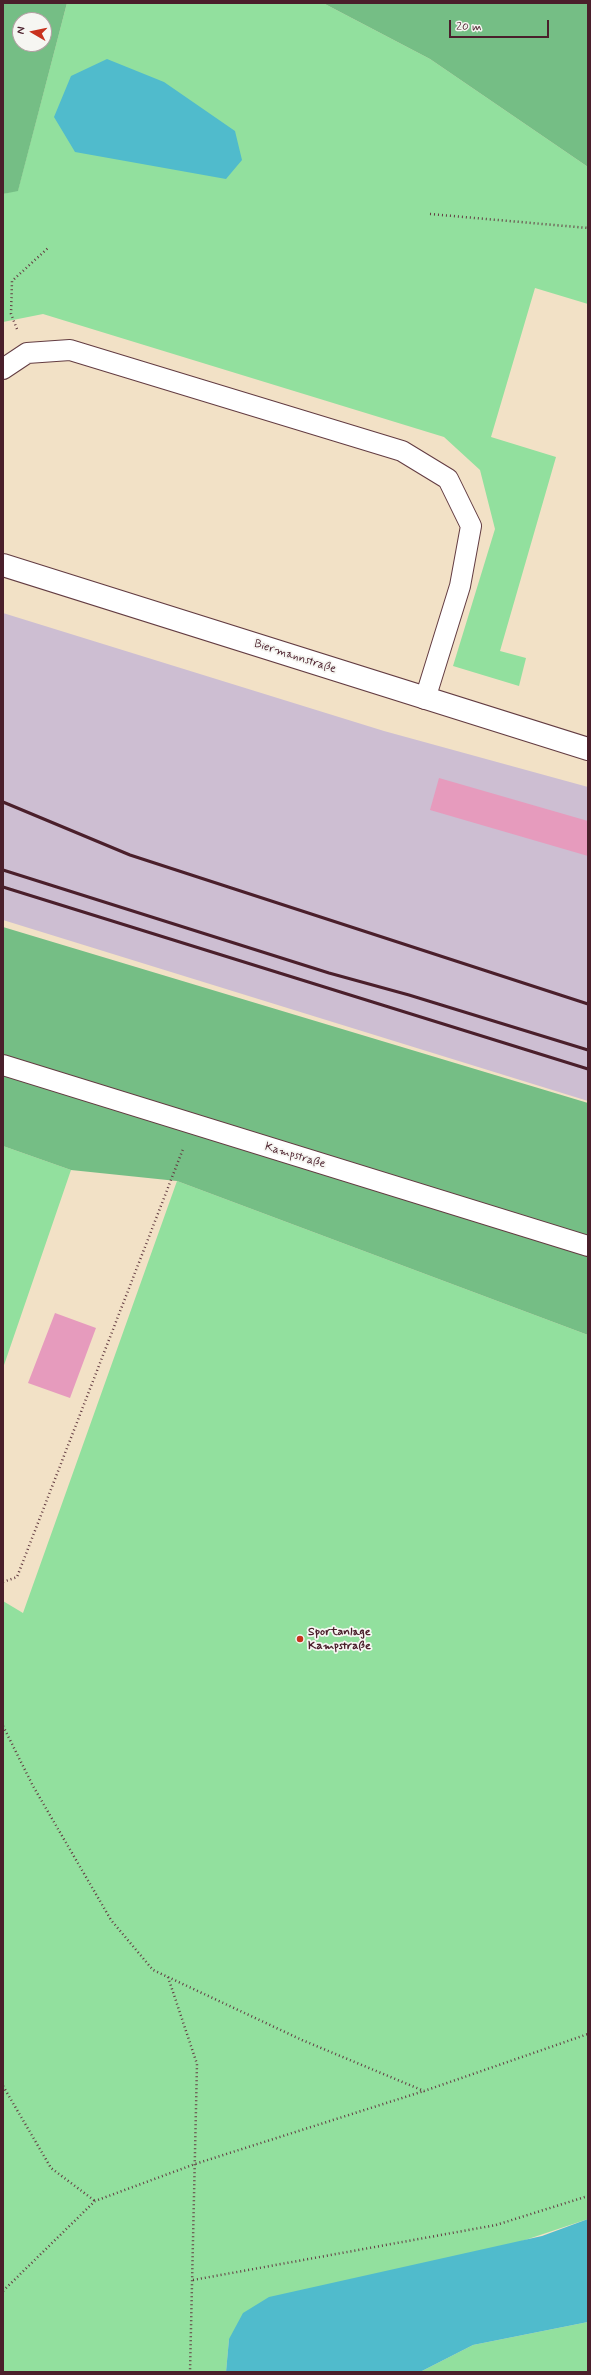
<!DOCTYPE html>
<meta charset="utf-8">
<style>
body{margin:0}
#map{position:relative;width:591px;height:2375px;overflow:hidden;background:#f2e1c6;font-family:Mynerve,sans-serif}
canvas{display:block}
.frame{position:absolute;inset:0;border:4px solid #4a1f2b;pointer-events:none}
.north{position:absolute;left:12px;top:12px;width:40px;height:40px;box-sizing:border-box;background:#f6f6f2;border:1px solid #b1a0a2;border-radius:50%;rotate:279deg;font-size:11px;font-weight:700;line-height:16px;text-align:center;color:#4a1f2b}
.north::after{content:'';display:block;margin:auto;width:14px;height:18px;background:#c8321e;clip-path:polygon(50% 0,100% 100%,50% 72%,0 100%)}
.scale{position:absolute;left:449px;top:20px;width:100px;height:18px;box-sizing:border-box;border:2px solid #4a1f2b;border-top:0;padding-left:5px;font-size:12px;line-height:14px;white-space:nowrap;color:#4a1f2b;-webkit-text-stroke:3px #f6f6f2;paint-order:stroke}
</style>
<div id="map">
<canvas width="591" height="2375"></canvas>
<div class="frame"></div>
<div class="north">N</div>
<div class="scale">20 m</div>
</div>
<script>
const ctx = document.querySelector('canvas').getContext('2d');
ctx.lineJoin = 'round';
function fillPath(path, color) { ctx.fillStyle = color; ctx.fill(path, 'evenodd'); }
const shape = rows => new Path2D(rows.map(r => 'M' + r).join(''));
function strokePath(path, color, width, dash) { ctx.strokeStyle = color; ctx.lineWidth = width; ctx.lineCap = dash ? 'butt' : 'round'; ctx.setLineDash(dash || []); ctx.stroke(path); }
function write(font, color, halo, rows, align = 'center') {
  ctx.font = font + ' Mynerve,sans-serif'; ctx.lineWidth = 3.5; ctx.setLineDash([]); ctx.textBaseline = 'middle'; ctx.strokeStyle = halo; ctx.fillStyle = color; for (const [text, x, y, turn = 0] of rows) {
    ctx.save(); ctx.translate(x, y); ctx.rotate((+turn || 0) * Math.PI / 180); ctx.textAlign = isNaN(turn) ? turn : align; if (halo) ctx.strokeText(text, 0, 0); ctx.fillText(text, 0, 0); ctx.restore();
  }
}
const industrial = shape([
 [3,613,384,731,588,787,588,1101,3,920]
]);
const green = shape([
 [67,3,323,3,430,59,588,167,588,304,535,288,491,437,556,457,500,651,526,658,519,686,453,666,495,529,480,470,444,437,43,314,3,322,3,194,18,190],
 [3,1146,71,1170,3,1368],
 [177,1181,588,1335,588,2219,229,2339,226,2372,3,2372,3,1601,23,1613],
 [588,2322,588,2372,420,2372,473,2345]
]);
const forest = shape([
 [3,3,67,3,18,191,3,194],
 [20,20,44,20,44,44,20,44],
 [323,3,588,3,588,167,430,59],
 [3,927,588,1103,588,1335,177,1181,71,1170,3,1146]
]);
const water = shape([
 [107,59,164,82,235,131,242,160,226,179,75,152,54,117,71,76],
 [588,2219,588,2322,473,2345,420,2372,226,2372,229,2339,243,2313,269,2297,542,2236]
]);
const building = shape([
 [439,778,588,821,588,856,430,810],
 [55,1313,96,1328,70,1398,28,1383]
]);
const path = shape([
 [430,214,588,228],
 [17,329,11,314,12,281,48,248],
 [3,1582,17,1577,183,1149],
 [3,1726,33,1786,111,1920,153,1970,302,2040,424,2091,588,2034],
 [168,1977,197,2064,190,2372],
 [3,2086,51,2168,95,2201],
 [193,2280,496,2225,588,2196],
 [3,2291,95,2201,195,2164,424,2091]
]);
const lane = shape([
 [3,369,27,353,70,350,402,451,448,479,471,526,460,586,425,699],
 [3,1065,588,1246]
]);
const secondary = shape([
 [3,565,588,749]
]);
const rail = shape([
 [3,802,130,855,588,1004],
 [3,870,329,973,409,995,588,1050],
 [3,887,588,1069]
]);
const markers = [
 [300,1639,4,"#c8321e"]
];
const streetNames = [
 ["Biermannstraße",295,657,18],
 ["Kampstraße",295,1156,17]
];
const poiNames = [
 ["Sportanlage",308,1632],
 ["Kampstraße",308,1646]
];
fillPath(industrial, '#cdbed2');
fillPath(green, '#92e09e');
fillPath(forest, '#75be85');
fillPath(water, '#50bbcc');
fillPath(building, '#e69bbd');
strokePath(lane, '#633c42', 22);
strokePath(secondary, '#633c42', 24);
strokePath(path, '#633c42', 2.5, [1, 3]);
strokePath(lane, '#fff', 20);
strokePath(secondary, '#fff', 22);
strokePath(rail, '#4a1f2b', 3);
for (const [x, y, r, color] of markers) { const dot = new Path2D(); dot.arc(x, y, r, 0, 2 * Math.PI); ctx.fillStyle = color; ctx.fill(dot); strokePath(dot, '#f6f6f2', 1.5); }
write('12px', '#4a1f2b', '#f6f6f2', streetNames);
write('bold 12px', '#4a1f2b', '#f6f6f2', poiNames, 'left');
</script>
